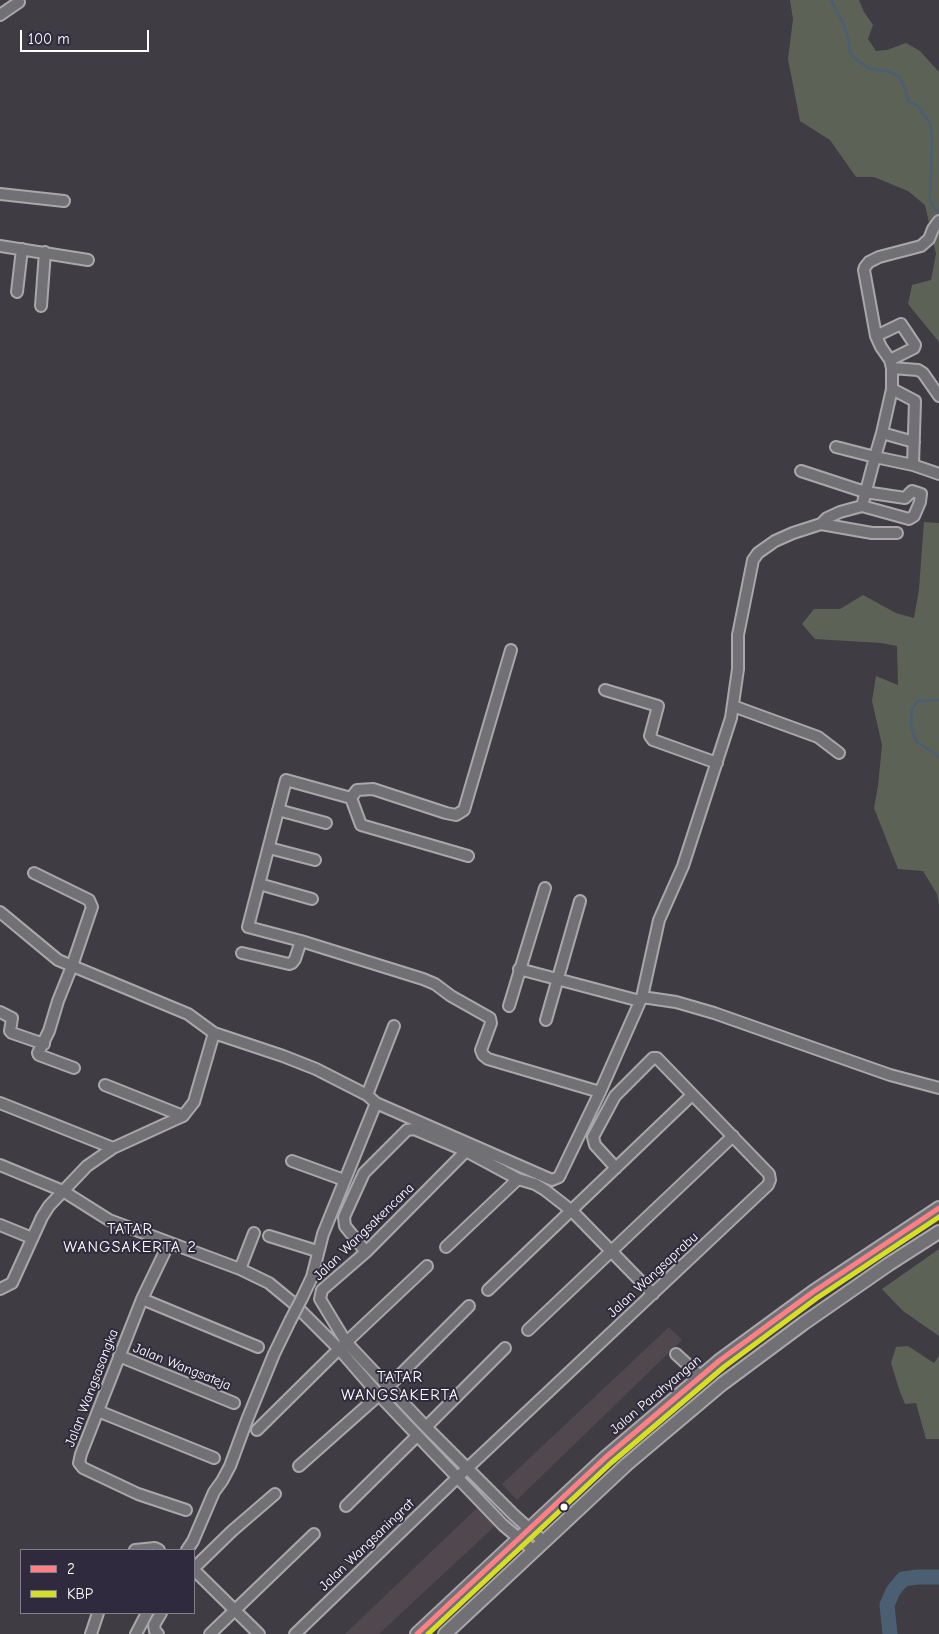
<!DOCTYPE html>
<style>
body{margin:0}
#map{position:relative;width:939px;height:1634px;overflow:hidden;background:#403c43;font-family:"Comic Neue",sans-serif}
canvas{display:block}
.legend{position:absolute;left:20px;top:1549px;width:175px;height:65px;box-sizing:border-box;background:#2f2a3d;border:1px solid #827f8b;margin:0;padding:6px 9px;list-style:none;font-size:15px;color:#fff}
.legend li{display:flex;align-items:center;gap:10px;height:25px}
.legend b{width:25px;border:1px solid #827f8b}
.scale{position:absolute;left:20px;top:30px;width:129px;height:22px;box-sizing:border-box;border:2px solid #fff;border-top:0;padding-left:6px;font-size:15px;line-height:18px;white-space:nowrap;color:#fff;-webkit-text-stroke:4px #2f2a3d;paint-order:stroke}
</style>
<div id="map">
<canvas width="939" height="1634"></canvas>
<ul class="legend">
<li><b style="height:6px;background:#ff8084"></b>2</li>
<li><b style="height:6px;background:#d7df23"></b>KBP</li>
</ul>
<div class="scale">100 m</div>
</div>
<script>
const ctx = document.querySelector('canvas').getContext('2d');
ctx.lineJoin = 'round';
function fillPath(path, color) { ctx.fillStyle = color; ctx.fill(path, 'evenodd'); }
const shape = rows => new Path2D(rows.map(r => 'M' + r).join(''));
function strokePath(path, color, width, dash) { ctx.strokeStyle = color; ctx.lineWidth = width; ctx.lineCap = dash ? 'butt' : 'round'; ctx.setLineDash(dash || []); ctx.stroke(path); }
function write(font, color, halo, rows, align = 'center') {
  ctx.font = font + ' "Comic Neue",sans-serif'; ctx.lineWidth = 4; ctx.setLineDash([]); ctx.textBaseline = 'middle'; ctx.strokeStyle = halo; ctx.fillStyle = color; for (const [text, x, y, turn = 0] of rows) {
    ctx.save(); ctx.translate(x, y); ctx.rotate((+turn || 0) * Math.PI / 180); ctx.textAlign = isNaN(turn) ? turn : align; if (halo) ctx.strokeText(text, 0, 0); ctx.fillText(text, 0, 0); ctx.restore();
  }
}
const built = shape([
 [669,1327,682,1340,517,1500,502,1484],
 [478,1507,496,1525,379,1634,345,1634]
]);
const green = shape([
 [790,0,859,0,864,12,873,25,868,39,876,51,887,50,906,43,920,51,939,72,939,342,908,304,912,285,931,280,936,254,925,205,908,191,874,177,856,177,830,140,800,121,788,59,793,19],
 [924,522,939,523,939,905,937,894,923,871,898,869,874,808,878,786,882,745,872,701,876,676,898,685,897,646,881,643,815,639,802,624,814,609,840,609,863,595,896,613,914,618,919,589],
 [939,1249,939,1336,903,1311,882,1289],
 [908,1346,934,1363,939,1356,939,1439,926,1439,916,1403,905,1404,900,1392,891,1363,896,1347]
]);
const stream = shape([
 [831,0,845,27,849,41,849,50,853,57,868,68,892,72,900,78,905,89,909,102,918,106,930,123,932,138,930,201,935,210,939,212],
 [939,700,918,701,912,709,911,726,916,741,939,757]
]);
const river = shape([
 [890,1634,887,1605,893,1591,903,1579,918,1577,939,1577]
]);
const minor = shape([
 [0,15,19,2],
 [0,194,64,201],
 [0,246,88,260],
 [17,292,22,249],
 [41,306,45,252],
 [876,336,901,324,915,345,914,348,890,360],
 [892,368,918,370,923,373,939,396],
 [892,389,892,368,890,360,881,347,876,336,864,270,865,267,869,262,879,257,921,246,929,239,933,229,939,221],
 [882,433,914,442],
 [836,447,875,457,913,465,915,401,892,389,882,433,875,457,862,506],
 [913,465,939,474],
 [801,471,865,492,905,498,912,491,921,494,920,502,914,516,909,519,862,506,840,512,827,518,821,524],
 [605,690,658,706,650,736,653,740,717,763],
 [733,706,818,737,839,753],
 [351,798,357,790,373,789,446,813,456,815,464,810,511,650],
 [278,810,326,823],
 [269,848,315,860],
 [34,873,89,900,92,907,72,966,58,1001,49,1031,38,1053,39,1055,74,1068],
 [259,884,312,899],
 [0,912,58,960,188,1014,214,1033,283,1056,316,1069,367,1095,376,1103,552,1180,559,1177,600,1092,642,997,676,1002,714,1013,890,1075,939,1088],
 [301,941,248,927,286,780,351,798,361,825,468,856],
 [242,953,289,964,292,963,295,959,301,941,423,979,435,984,451,996,490,1018,491,1023,481,1050,483,1055,488,1059,600,1092],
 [519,969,640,1001],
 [642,997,659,920,683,866,731,718,738,669,738,635,753,560,758,553,775,541,793,533,821,524,872,533,897,533],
 [509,1006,545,888],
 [0,1012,12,1018,10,1031,12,1033,44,1044],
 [546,1020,580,901],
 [105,1085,183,1116],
 [367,1095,394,1026],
 [0,1103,113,1148],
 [466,1151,366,1252,322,1290,320,1299,346,1342,426,1427,514,1515,543,1541],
 [292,1161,344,1180],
 [0,1165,63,1191,109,1220,240,1269,269,1283,292,1302,339,1349,378,1394,433,1452,503,1525,533,1550],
 [0,1225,32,1238],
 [269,1236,317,1251],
 [169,1243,142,1299,81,1454,79,1463,83,1468,138,1494,186,1510],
 [446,1247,518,1179],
 [366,1252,345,1226,344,1217,364,1173,407,1130,414,1129,466,1151,518,1179,535,1184,545,1190,572,1211,653,1294],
 [240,1269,254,1233],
 [0,1289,12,1283,42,1217,49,1206,87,1166,113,1148,183,1116,194,1102,214,1033],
 [488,1290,692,1095],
 [302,1298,312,1277,323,1234,376,1103],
 [142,1299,258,1347],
 [528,1330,733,1136],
 [676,1354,700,1376],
 [119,1356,234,1403],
 [98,1411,214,1458],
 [426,1427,505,1348],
 [257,1430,339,1349,427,1266],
 [299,1466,388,1387,469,1306],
 [346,1506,417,1436],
 [135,1550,155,1548,159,1550],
 [187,1550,193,1541,214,1492,222,1481,230,1466,247,1420,274,1354,290,1321],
 [194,1568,232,1531,275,1494],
 [194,1570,259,1634],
 [91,1634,98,1613],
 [136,1634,147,1613],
 [158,1634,155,1631,154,1625,161,1613],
 [210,1634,314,1534],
 [295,1634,458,1477,768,1185,770,1180,769,1174,657,1058,653,1058,615,1096,593,1137,595,1145,616,1168]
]);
const major = shape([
 [417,1634,606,1457,719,1361,813,1292,939,1208],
 [445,1634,627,1464,722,1384,804,1323,889,1264,939,1232]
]);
const minorBridge = shape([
 [290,1321,302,1298]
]);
const bus1 = shape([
 [417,1634,606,1457,719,1361,813,1292,939,1208]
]);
const bus2 = shape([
 [428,1634,611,1463,724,1367,817,1298,939,1217]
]);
const markers = [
 [564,1507,4.5,"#fff"]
];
const streetNames = [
 ["Jalan Wangsakencana",364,1232,-44],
 ["Jalan Wangsaprabu",653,1275,-43],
 ["Jalan Wangsateja",182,1367,22],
 ["Jalan Wangsasangka",92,1388,-69],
 ["Jalan Parahyangan",656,1395,-40],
 ["Jalan Wangsaningrat",367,1545,-44]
];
const quarterNames = [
 ["TATAR",130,1229],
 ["WANGSAKERTA 2",130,1247],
 ["TATAR",400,1377],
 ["WANGSAKERTA",400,1395]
];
fillPath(built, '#50474f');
fillPath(green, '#5d6257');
strokePath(stream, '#4a5f71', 2.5);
strokePath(river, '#4a5f71', 15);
strokePath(minor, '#a9a7aa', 14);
strokePath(major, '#a9a7aa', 16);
strokePath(minor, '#717074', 10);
strokePath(major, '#717074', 12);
strokePath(minorBridge, '#a9a7aa', 14, []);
strokePath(minorBridge, '#717074', 10);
strokePath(bus1, '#ff8084', 5);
strokePath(bus2, '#d7df23', 5);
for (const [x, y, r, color] of markers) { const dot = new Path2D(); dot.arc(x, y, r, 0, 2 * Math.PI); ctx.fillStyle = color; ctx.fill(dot); strokePath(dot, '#2f2a3d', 2); }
write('14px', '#fff', '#2f2a3d', streetNames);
ctx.letterSpacing = '1px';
write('16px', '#fff', '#2f2a3d', quarterNames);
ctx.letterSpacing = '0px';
</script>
